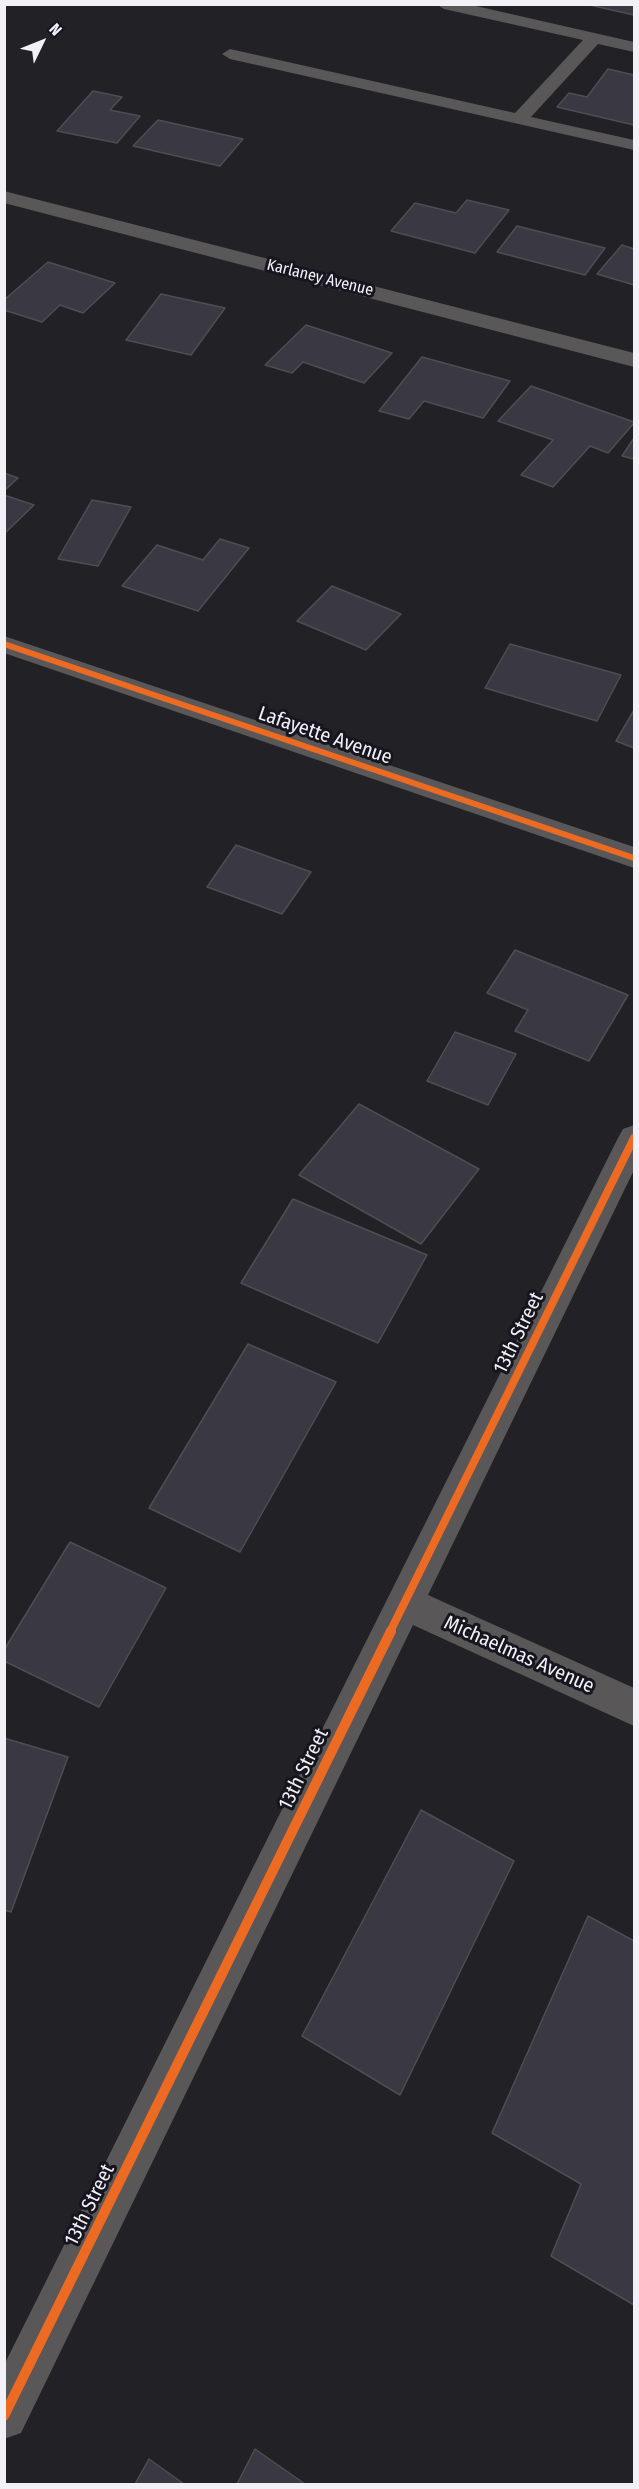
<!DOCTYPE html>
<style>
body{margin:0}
#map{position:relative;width:639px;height:2489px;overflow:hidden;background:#222126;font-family:"Fira Sans Condensed",sans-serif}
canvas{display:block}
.frame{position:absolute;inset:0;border:6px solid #f3f1f8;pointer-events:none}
.north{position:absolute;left:12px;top:12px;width:60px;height:60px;-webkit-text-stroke:4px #17151e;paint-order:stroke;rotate:47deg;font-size:16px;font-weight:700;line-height:24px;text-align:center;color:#f3f1f8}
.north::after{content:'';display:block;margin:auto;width:21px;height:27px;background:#f3f1f8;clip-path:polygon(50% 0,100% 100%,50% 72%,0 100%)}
</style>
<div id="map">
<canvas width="639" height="2489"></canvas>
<div class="frame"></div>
<div class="north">N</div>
</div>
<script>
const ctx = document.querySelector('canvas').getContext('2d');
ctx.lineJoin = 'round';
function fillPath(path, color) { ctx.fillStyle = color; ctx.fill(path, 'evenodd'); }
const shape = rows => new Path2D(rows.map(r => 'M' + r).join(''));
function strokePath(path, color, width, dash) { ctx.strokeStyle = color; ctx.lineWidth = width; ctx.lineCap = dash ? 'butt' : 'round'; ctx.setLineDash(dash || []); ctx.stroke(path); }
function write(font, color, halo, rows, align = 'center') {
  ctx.font = font + ' "Fira Sans Condensed",sans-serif'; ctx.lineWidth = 6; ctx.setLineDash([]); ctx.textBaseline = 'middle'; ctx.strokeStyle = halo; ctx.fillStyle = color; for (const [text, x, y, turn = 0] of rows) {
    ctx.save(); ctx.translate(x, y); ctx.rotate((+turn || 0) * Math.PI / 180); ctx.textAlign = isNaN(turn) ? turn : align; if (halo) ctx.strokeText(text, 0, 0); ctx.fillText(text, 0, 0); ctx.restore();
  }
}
const building = shape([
 [585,4,634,4,634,15,585,4],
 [608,69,634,75,634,125,557,107,569,93,587,97,608,69],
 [93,91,122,97,110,110,140,116,117,143,57,131,93,91],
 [158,120,243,139,220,166,133,146,158,120],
 [467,200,509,210,475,253,391,231,415,203,456,213,467,200],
 [517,226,605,248,585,275,497,252,517,226],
 [622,245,634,249,634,285,597,274,622,245],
 [48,262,115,283,83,313,60,305,42,322,4,310,4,300,48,262],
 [161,294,225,308,191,355,126,340,161,294],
 [306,325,392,353,364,383,303,362,292,373,265,365,306,325],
 [422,357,510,381,483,418,424,401,409,419,379,411,422,357],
 [531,386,634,422,634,423,608,453,590,446,553,487,521,475,553,440,498,421,531,386],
 [634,438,634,459,622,456,634,438],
 [4,473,18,478,4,491,4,473],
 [4,495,34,505,4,534,4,495],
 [92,500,131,507,98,566,58,559,92,500],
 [220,539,249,548,198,611,122,586,157,545,203,560,220,539],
 [332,586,401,614,366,650,297,621,332,586],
 [510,644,621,675,597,721,485,688,510,644],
 [634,710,634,748,616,741,634,710],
 [236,845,311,872,282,914,207,887,236,845],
 [515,950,628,995,589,1061,515,1031,528,1010,487,993,515,950],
 [455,1032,516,1054,488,1105,427,1081,455,1032],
 [359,1104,479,1169,421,1244,299,1175,359,1104],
 [293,1199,427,1255,378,1343,241,1283,293,1199],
 [248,1344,336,1382,240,1552,149,1508,248,1344],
 [70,1542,166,1588,99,1707,4,1661,4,1650,70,1542],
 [4,1738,68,1757,11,1912,4,1910,4,1738],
 [421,1810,514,1861,400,2095,302,2036,421,1810],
 [588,1916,634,1941,634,2305,551,2256,581,2184,492,2133,588,1916],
 [255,2449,305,2484,237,2484,255,2449],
 [149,2459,184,2484,135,2484,149,2459]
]);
const service = shape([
 [436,4,467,4,634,42,634,52,598,44,531,117,634,140,634,150,230,59,222,54,230,49,515,113,583,40,444,9,436,4]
]);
const minor = shape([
 [4,191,634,353,634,367,4,203,4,191],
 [4,636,634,847,634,868,4,653,4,636],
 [634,1125,634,1170,428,1595,634,1688,634,1726,413,1625,21,2433,4,2439,4,2365,618,1138,623,1129,634,1125]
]);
const cyclewayFar2 = shape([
 [4,644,634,858]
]);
const cyclewayFar1 = shape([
 [390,1632,634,1138]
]);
const cycleway = shape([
 [4,2416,391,1631]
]);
const farStreetnames = [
 ["Karlaney Avenue",320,278,14]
];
const streetNames = [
 ["Lafayette Avenue",325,736,19],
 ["13th Street",519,1333,-64],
 ["Michaelmas Avenue",519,1655,24],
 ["13th Street",304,1769,-64],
 ["13th Street",90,2205,-64]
];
fillPath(building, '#393843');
strokePath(building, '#4e4e52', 1.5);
fillPath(service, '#595757');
fillPath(minor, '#595757');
strokePath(cyclewayFar2, '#ed6a23', 6);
strokePath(cyclewayFar1, '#ed6a23', 8);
strokePath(cycleway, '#ed6a23', 10);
write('16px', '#f3f1f8', '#17151e', farStreetnames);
write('20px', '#f3f1f8', '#17151e', streetNames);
</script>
